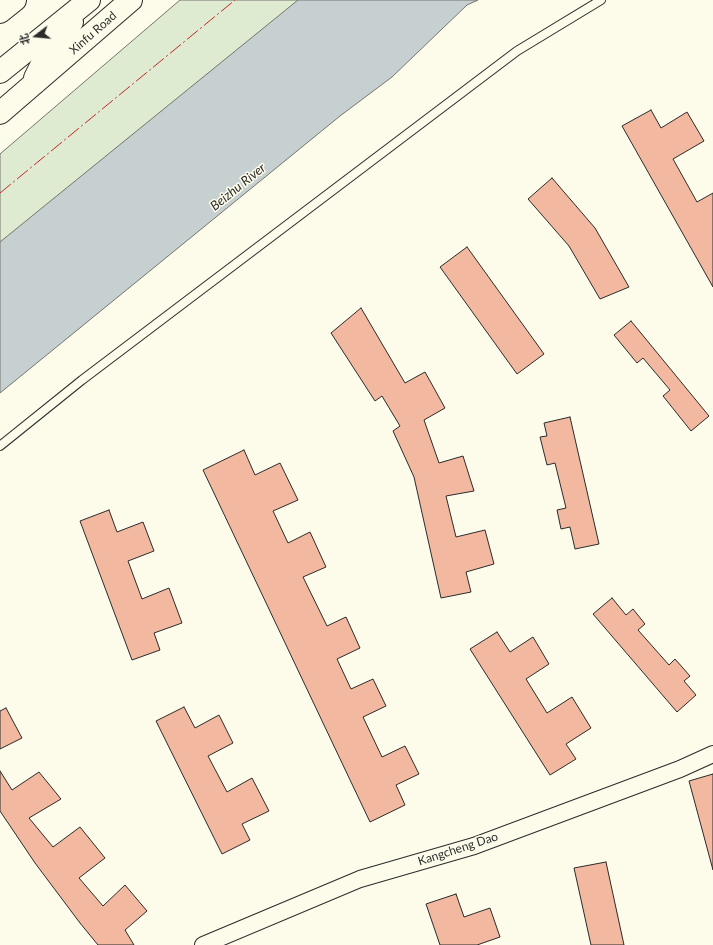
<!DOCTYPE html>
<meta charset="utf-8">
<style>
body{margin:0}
#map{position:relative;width:713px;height:945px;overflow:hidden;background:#fdfbea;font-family:Lato,"Noto Sans SC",sans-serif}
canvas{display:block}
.north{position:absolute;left:16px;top:16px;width:40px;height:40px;-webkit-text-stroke:3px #fdfbea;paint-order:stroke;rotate:254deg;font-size:11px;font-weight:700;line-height:16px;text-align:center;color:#2b2b2b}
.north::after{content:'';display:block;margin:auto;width:14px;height:18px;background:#2b2b2b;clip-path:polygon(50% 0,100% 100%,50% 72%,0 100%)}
</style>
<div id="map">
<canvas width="713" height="945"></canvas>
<div class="north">北</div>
</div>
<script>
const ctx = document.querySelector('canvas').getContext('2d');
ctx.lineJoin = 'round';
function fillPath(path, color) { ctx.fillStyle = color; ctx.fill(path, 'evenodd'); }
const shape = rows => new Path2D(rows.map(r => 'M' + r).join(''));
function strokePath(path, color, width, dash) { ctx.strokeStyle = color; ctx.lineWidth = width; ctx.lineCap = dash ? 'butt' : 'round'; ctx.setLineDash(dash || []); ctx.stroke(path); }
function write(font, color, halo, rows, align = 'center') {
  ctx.font = font + ' Lato,sans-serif'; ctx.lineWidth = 3; ctx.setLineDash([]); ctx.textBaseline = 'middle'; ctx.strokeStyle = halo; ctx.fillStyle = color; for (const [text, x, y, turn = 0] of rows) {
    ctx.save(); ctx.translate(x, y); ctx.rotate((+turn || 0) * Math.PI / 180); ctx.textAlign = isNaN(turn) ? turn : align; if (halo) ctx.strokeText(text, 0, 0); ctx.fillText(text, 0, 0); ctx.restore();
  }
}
const green = shape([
 [180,0,319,0,0,259,0,154,180,0]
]);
const water = shape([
 [298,0,478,0,467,5,392,77,340,116,0,393,0,242,298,0]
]);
const building = shape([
 [651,110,661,128,687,112,704,141,673,159,697,202,713,193,713,287,622,126,651,110],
 [552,178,595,228,629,287,600,299,569,246,528,199,552,178],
 [467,247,544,354,517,374,440,267,467,247],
 [361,308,405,383,425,372,445,408,424,420,439,463,463,456,474,491,446,496,456,537,485,530,494,564,466,572,471,592,441,598,414,477,393,431,400,426,382,396,375,401,331,333,361,308],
 [631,321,709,416,691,431,663,396,670,390,643,358,637,363,614,335,631,321],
 [570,417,599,544,575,549,570,527,561,529,557,510,566,508,555,463,547,465,540,437,547,436,544,423,570,417],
 [244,450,255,475,280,463,298,500,273,511,288,543,310,532,326,567,303,577,327,626,346,617,360,648,337,659,351,689,373,679,386,706,363,717,382,757,405,746,419,774,396,785,405,805,370,822,203,470,244,450],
 [109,510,117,532,143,522,154,551,128,561,142,599,169,588,182,623,154,633,160,650,132,660,80,521,109,510],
 [612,598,626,615,633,609,645,624,638,630,669,665,675,659,690,676,684,681,696,695,677,712,593,614,612,598],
 [497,632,510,652,533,637,549,664,526,679,547,713,572,697,591,728,566,744,576,759,550,775,470,649,497,632],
 [184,707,195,728,219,715,233,743,208,756,227,792,252,778,269,811,242,824,250,840,222,854,156,721,184,707],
 [6,708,22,738,0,749,0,711,6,708],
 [0,771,12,790,39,772,61,799,29,818,53,847,80,827,105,858,79,878,103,906,125,885,147,911,125,930,134,945,98,945,80,923,35,863,0,811,0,771],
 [713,774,713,870,689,781,713,774],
 [606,862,624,945,591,945,574,868,606,862],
 [456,894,464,917,490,908,500,937,477,945,440,945,426,904,456,894]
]);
const lane = shape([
 [0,446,82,380,517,51,601,0]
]);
const street = shape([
 [203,945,360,879,474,846,680,769,713,754]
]);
const secondary = shape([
 [35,78,55,38,72,22],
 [0,113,131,0]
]);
const highway = shape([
 [0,12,15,0],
 [0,72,89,0]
]);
const power = shape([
 [0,193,235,0]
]);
const streetNames = [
 ["Xinfu Road",93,33,-41],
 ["Kangcheng Dao",458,849,-18]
];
const waterNames = [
 ["Beizhu River",238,187,-39]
];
fillPath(green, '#deebd1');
strokePath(green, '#74746e', 1);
fillPath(water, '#c7d0d0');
strokePath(water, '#74746e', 1);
fillPath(building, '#f2b8a0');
strokePath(building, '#2b2b2b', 1);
strokePath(lane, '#2b2b2b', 10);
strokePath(street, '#2b2b2b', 18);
strokePath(secondary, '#2b2b2b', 24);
strokePath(highway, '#2b2b2b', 24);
strokePath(lane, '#fdfbea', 8);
strokePath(street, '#fdfbea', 16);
strokePath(secondary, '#fdfbea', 22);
strokePath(highway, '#fdfbea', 22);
strokePath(power, '#c62828', 1, [14, 3, 2, 3]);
write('12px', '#2b2b2b', '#fdfbea', streetNames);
write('italic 13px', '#2b2b2b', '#fdfbea', waterNames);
</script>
